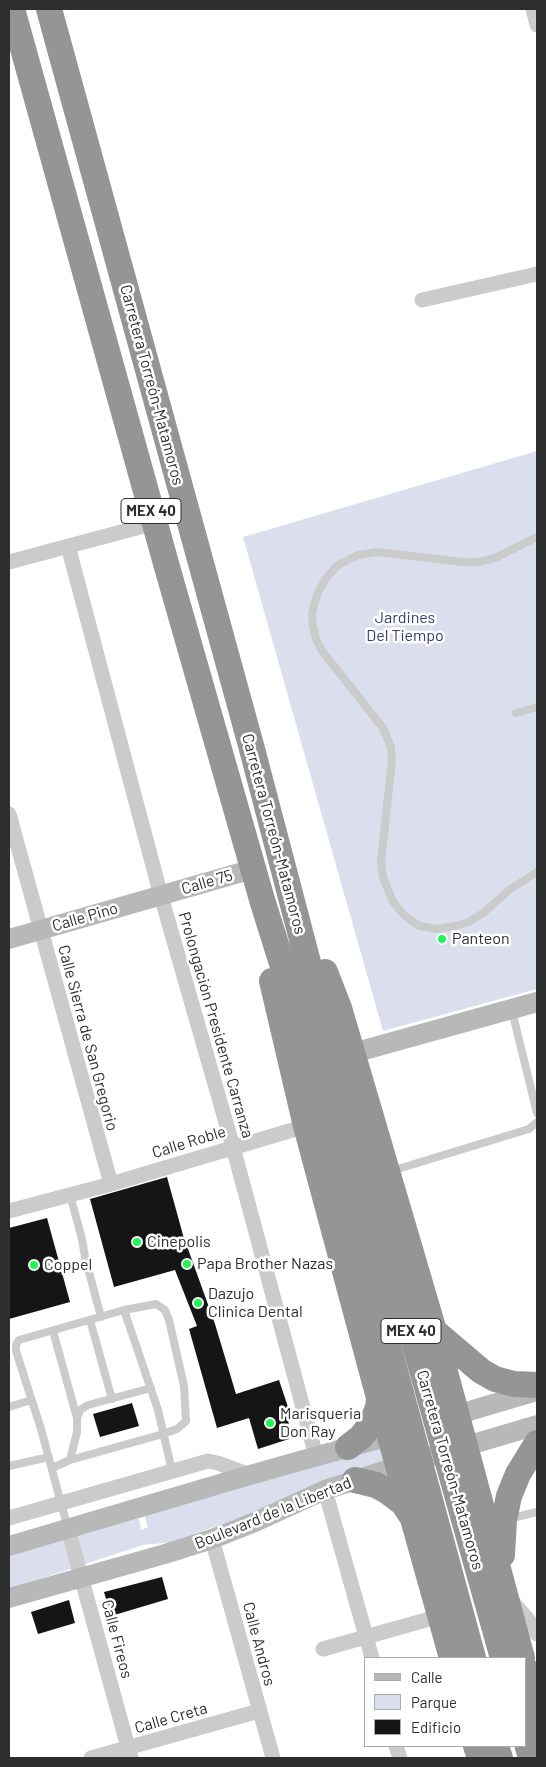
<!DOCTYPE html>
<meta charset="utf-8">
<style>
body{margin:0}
#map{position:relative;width:546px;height:1767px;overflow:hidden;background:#fff;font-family:Barlow,sans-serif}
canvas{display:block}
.frame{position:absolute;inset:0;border:10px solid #2e2e2e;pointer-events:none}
.legend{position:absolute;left:364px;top:1657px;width:162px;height:90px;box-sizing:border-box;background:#fff;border:1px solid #ababab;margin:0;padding:6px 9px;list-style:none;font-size:15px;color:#2e2e2e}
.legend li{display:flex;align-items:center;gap:10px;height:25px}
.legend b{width:25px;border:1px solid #ababab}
</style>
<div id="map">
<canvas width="546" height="1767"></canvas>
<div class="frame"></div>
<ul class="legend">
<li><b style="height:6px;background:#b8b8b8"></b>Calle</li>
<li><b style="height:14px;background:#dadeed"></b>Parque</li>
<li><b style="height:14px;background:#151515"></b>Edificio</li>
</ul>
</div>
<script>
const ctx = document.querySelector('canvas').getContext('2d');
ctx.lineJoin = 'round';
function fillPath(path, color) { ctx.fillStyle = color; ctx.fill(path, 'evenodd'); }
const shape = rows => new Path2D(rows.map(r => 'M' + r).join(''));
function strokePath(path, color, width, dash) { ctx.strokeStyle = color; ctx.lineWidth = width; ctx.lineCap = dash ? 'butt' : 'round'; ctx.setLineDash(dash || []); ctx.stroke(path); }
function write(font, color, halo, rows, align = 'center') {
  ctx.font = font + ' Barlow,sans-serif'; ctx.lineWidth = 5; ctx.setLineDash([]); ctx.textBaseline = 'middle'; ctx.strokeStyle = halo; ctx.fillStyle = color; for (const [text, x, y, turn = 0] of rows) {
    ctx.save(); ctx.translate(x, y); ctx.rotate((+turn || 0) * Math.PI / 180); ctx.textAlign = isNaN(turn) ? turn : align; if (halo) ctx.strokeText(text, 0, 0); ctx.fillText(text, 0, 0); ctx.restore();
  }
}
const green = shape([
 [537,451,537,989,383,1031,243,537],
 [385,1443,393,1461,173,1542,143,1545,9,1589,9,1556,139,1518,141,1530,148,1527,143,1510]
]);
const building = shape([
 [167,1177,183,1235,215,1324,236,1394,279,1380,288,1407,289,1439,258,1449,249,1418,217,1428,189,1329,197,1326,175,1270,114,1287,90,1199],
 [47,1218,70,1302,9,1319,9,1228],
 [132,1403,139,1426,100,1437,93,1414],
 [162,1577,168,1599,111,1616,104,1592],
 [69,1600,75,1623,38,1634,31,1612]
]);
const lane = shape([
 [537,537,495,558,478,562,463,562,377,552,358,555,338,565,326,578,317,595,312,613,313,626,316,639,323,652,383,728,391,747,392,760,381,862,383,877,388,890,394,903,404,915,419,926,437,929,455,926,469,922,483,913,509,890,537,872],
 [516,713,537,707],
 [512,1011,537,1113],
 [391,1171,529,1129,537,1122],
 [70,1195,82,1239,85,1257,101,1317],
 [124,1310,158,1410,172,1471],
 [90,1320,112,1399],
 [53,1331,77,1418],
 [9,1407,31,1400],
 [9,1466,49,1457],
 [52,1468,70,1460,77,1432,77,1418,80,1410,88,1405,151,1388],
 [508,1519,537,1512],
 [68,1529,41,1429,16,1351,16,1345,19,1340,124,1310,156,1304,165,1310,169,1320,184,1386,186,1421,177,1429,163,1434,70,1460]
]);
const street = shape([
 [533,9,537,25],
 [422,300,537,274],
 [68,546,161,896,233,1147,316,1456],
 [9,562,155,523],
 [9,814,111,1184],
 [9,1211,111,1184,306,1126],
 [325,1490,372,1658],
 [9,1518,208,1461,218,1463,250,1475],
 [68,1529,131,1758],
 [212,1539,273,1758],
 [511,1600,529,1621,537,1634],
 [323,1649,440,1616],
 [396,1746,400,1758],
 [91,1758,259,1711]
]);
const secondary = shape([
 [9,939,253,869],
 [353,1053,537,1002],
 [442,1419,537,1391],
 [9,1546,250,1475,403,1432],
 [9,1598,165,1554,212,1539,255,1522,325,1490,399,1466,537,1425]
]);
const highway = shape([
 [12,9,167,567,263,903,297,1011,473,1658],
 [49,9,252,749,319,1004,503,1658],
 [325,972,339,1008,434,1331,522,1658],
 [272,981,306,1126,375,1383,452,1658],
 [434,1331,481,1371,495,1379,514,1384,537,1385],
 [348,1447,361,1437,371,1424,378,1408,379,1399],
 [355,1480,376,1485,387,1491,403,1503,411,1515],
 [502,1555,504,1520,509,1496,518,1474,537,1443],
 [525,1669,537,1716],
 [525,1736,531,1758],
 [476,1746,480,1758],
 [496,1746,500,1758]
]);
const markers = [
 [442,939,5,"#20f55c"],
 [137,1242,5,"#20f55c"],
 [187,1264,5,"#20f55c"],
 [34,1265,5,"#20f55c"],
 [198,1303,5,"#20f55c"],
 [270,1423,5,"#20f55c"]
];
const shields = [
 [151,511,60],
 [411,1331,60]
];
const shieldNames = [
 ["MEX 40",151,511],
 ["MEX 40",411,1331]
];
const streetNames = [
 ["Carretera Torreón-Matamoros",152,385,75],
 ["Carretera Torreón-Matamoros",274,834,75],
 ["Calle 75",207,882,-16],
 ["Calle Pino",85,917,-16],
 ["Prolongación Presidente Carranza",216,1025,74],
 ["Calle Sierra de San Gregorio",88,1038,75],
 ["Calle Roble",189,1142,-17],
 ["Carretera Torreón-Matamoros",450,1470,74],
 ["Boulevard de la Libertad",273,1513,-22],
 ["Calle Fireos",117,1639,75],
 ["Calle Andros",259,1644,75],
 ["Calle Creta",171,1718,-16]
];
const parkNames = [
 ["Jardines",405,618],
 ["Del Tiempo",405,636]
];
const poiNames = [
 ["Panteon",452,939],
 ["Cinepolis",147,1242],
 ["Papa Brother Nazas",197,1264],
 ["Coppel",44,1265],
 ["Dazujo",208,1294],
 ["Clinica Dental",208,1312],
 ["Marisqueria",280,1414],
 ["Don Ray",280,1432]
];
fillPath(green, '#dadeed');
fillPath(building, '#151515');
strokePath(lane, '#cbcbcb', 8);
strokePath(street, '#cbcbcb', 15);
strokePath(secondary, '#b8b8b8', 20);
strokePath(highway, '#959595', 26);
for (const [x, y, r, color] of markers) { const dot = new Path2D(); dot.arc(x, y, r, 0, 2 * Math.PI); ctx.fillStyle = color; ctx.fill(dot); strokePath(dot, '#fff', 2); }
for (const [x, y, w] of shields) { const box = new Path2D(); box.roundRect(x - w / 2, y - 12.5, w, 25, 4); ctx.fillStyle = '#fff'; ctx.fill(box); strokePath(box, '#2e2e2e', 1); }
write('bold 15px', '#2e2e2e', null, shieldNames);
write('16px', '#2e2e2e', '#fff', streetNames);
write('16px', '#373e6e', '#fff', parkNames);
write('16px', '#2e2e2e', '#fff', poiNames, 'left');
</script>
